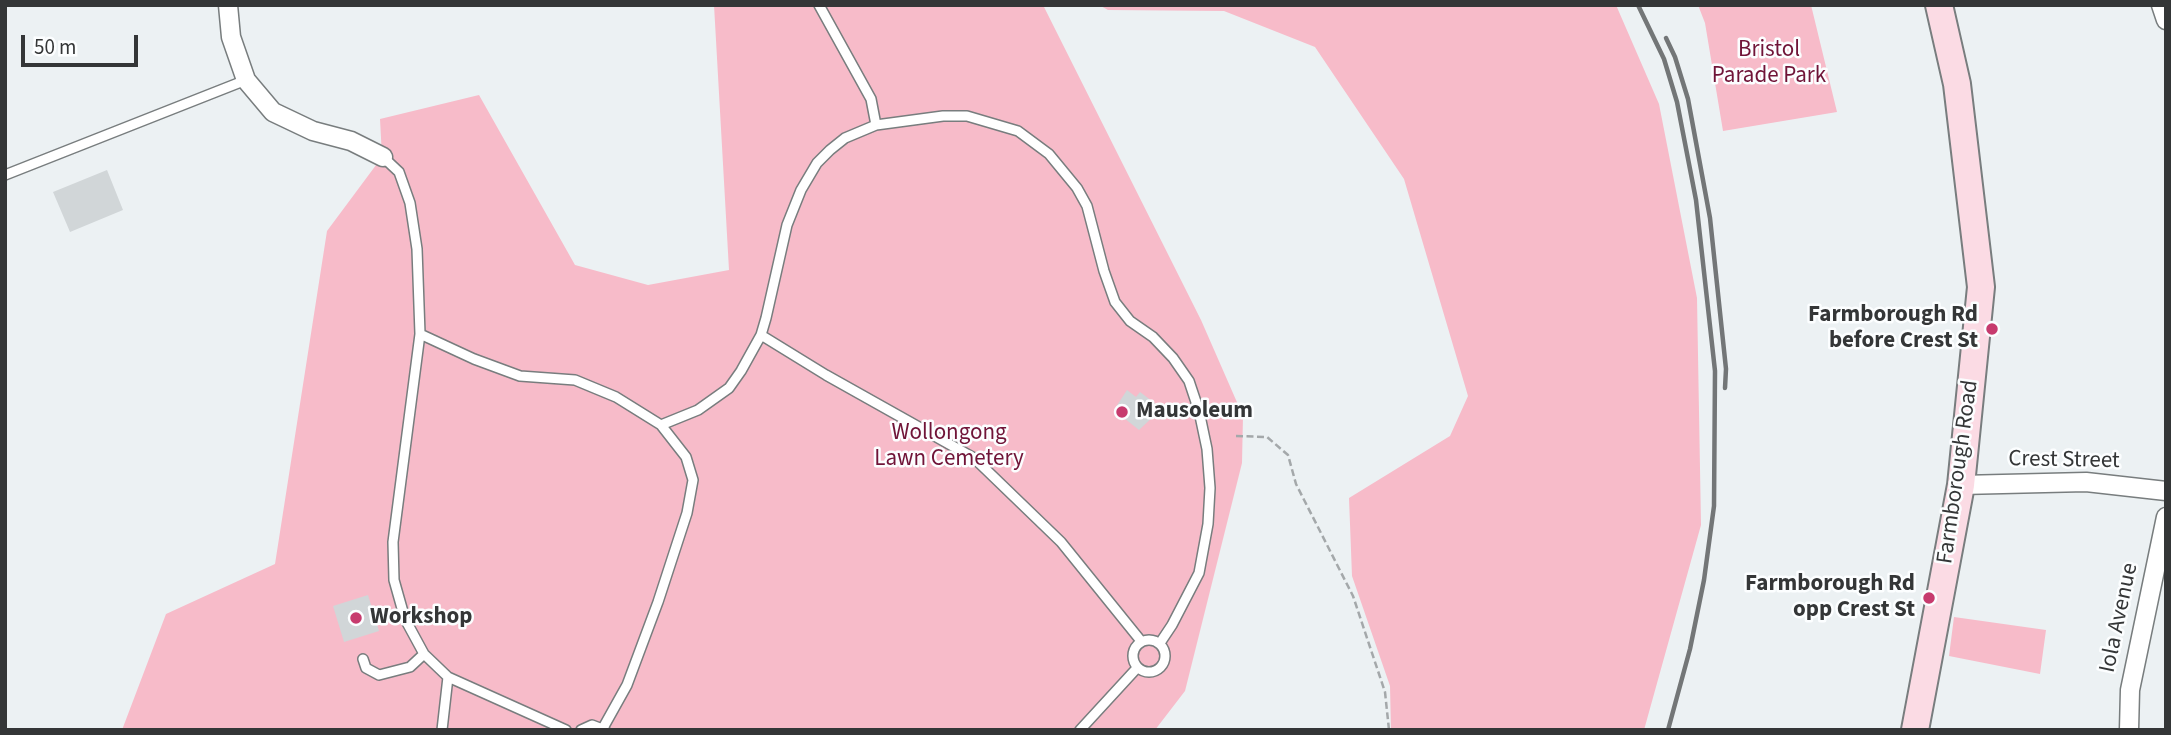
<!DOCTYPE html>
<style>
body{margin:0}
#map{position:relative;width:2171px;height:735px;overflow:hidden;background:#ecf1f3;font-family:"Source Sans 3",sans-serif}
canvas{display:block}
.frame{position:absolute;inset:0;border:7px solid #343637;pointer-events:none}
.scale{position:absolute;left:21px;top:35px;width:117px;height:32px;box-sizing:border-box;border:4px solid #343637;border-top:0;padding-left:9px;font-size:21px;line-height:24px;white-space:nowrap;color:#343637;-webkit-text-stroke:5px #fcfeff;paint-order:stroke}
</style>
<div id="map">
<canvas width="2171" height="735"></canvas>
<div class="frame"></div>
<div class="scale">50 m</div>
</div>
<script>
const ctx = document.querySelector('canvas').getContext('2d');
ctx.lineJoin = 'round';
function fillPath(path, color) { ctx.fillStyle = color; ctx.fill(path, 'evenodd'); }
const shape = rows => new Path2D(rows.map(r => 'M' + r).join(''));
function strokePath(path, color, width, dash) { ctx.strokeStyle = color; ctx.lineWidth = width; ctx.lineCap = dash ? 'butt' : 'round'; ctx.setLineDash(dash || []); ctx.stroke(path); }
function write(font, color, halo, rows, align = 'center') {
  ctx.font = font + ' "Source Sans 3",sans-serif'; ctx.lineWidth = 5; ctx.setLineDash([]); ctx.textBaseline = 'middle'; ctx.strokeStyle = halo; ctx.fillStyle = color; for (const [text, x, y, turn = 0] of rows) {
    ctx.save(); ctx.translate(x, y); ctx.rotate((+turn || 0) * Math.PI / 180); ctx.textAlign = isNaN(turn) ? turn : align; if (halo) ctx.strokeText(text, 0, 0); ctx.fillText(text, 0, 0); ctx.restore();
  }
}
const green = shape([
 [714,5,1043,5,1201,320,1243,416,1242,463,1185,691,1155,730,122,730,166,614,275,564,327,231,382,157,380,119,479,95,575,265,648,285,729,270],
 [1099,5,1616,5,1659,104,1697,298,1701,525,1644,730,1391,730,1390,686,1352,576,1349,498,1450,436,1468,396,1404,179,1315,47,1224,11,1108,10],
 [1698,5,1811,5,1837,112,1723,131,1705,23],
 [1954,617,2046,630,2040,674,1949,656]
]);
const building = shape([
 [107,170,123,210,70,232,53,192],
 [1127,390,1136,397,1140,392,1156,404,1152,409,1156,414,1139,430,1114,410],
 [368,595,379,631,344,642,333,606]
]);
const path = shape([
 [1236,436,1267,437,1288,455,1296,484,1353,596,1385,692,1389,730]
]);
const lane = shape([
 [819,5,871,99,876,125],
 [383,157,399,172,410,203,417,249,420,334,393,542,394,580,405,619,424,654,448,677,566,730],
 [5,175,246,80],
 [420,334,474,359,520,376,575,380,616,397,661,425,686,457,693,480,687,513,658,602,627,685,603,728],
 [761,335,826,375,974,458,1061,542,1141,641],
 [661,425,698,410,729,388,741,371,761,335,766,318,787,225,801,190,817,163,830,150,845,138,876,125,943,116,967,116,1018,131,1049,154,1077,188,1087,206,1104,271,1115,302,1130,321,1153,337,1173,358,1189,381,1199,411,1207,449,1210,488,1208,524,1199,573,1172,625,1160,643],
 '1133 656a16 16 0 1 1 32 0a16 16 0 1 1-32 0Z',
 [363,659,366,668,379,675,410,667,424,654],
 [442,730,448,677],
 [581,730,592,725,605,730],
 [1080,730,1137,668]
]);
const street = shape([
 [228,5,231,37,246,80,273,112,313,131,351,141,383,157],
 [2161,5,2166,20],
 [1961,485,2086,482,2166,491],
 [2129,730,2130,690,2166,517]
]);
const secondary = shape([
 [1915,730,1961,485,1981,287,1957,84,1939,5]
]);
const rail = shape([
 [1638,5,1664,59,1677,102,1696,200,1715,371,1714,506,1704,580,1690,649,1668,730],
 [1666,38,1675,57,1688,99,1710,218,1726,369,1725,388]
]);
const markers = [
 [1992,329,7,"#c73b6e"],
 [1122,412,7,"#c73b6e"],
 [1929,598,7,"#c73b6e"],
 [356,618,7,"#c73b6e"]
];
const parkNames = [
 ["Bristol",1769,51],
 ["Parade Park",1769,77],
 ["Wollongong",949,434],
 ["Lawn Cemetery",949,460]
];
const poiNames = [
 ["Farmborough Rd",1978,316],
 ["before Crest St",1978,342],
 ["Mausoleum",1136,412,"left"],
 ["Farmborough Rd",1915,585],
 ["opp Crest St",1915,611],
 ["Workshop",370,618,"left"]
];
const streetNames = [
 ["Crest Street",2064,461,1],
 ["Farmborough Road",1959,472,-82],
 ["Iola Avenue",2120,618,-78]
];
fillPath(green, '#f7bbc9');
fillPath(building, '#d1d6d8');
strokePath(lane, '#787d7e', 12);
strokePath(street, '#787d7e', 21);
strokePath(secondary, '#787d7e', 30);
strokePath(path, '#a4a8aa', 2.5, [7, 3.5]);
strokePath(lane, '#fff', 9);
strokePath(street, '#fff', 18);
strokePath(secondary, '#fbdbe4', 26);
strokePath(rail, '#737677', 4.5);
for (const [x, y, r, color] of markers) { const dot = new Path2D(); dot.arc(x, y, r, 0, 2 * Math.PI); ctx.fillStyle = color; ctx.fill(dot); strokePath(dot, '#fcfeff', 2.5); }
write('23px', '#701438', '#fcfeff', parkNames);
write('bold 23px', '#343637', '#fcfeff', poiNames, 'right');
write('23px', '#343637', '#fcfeff', streetNames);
</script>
